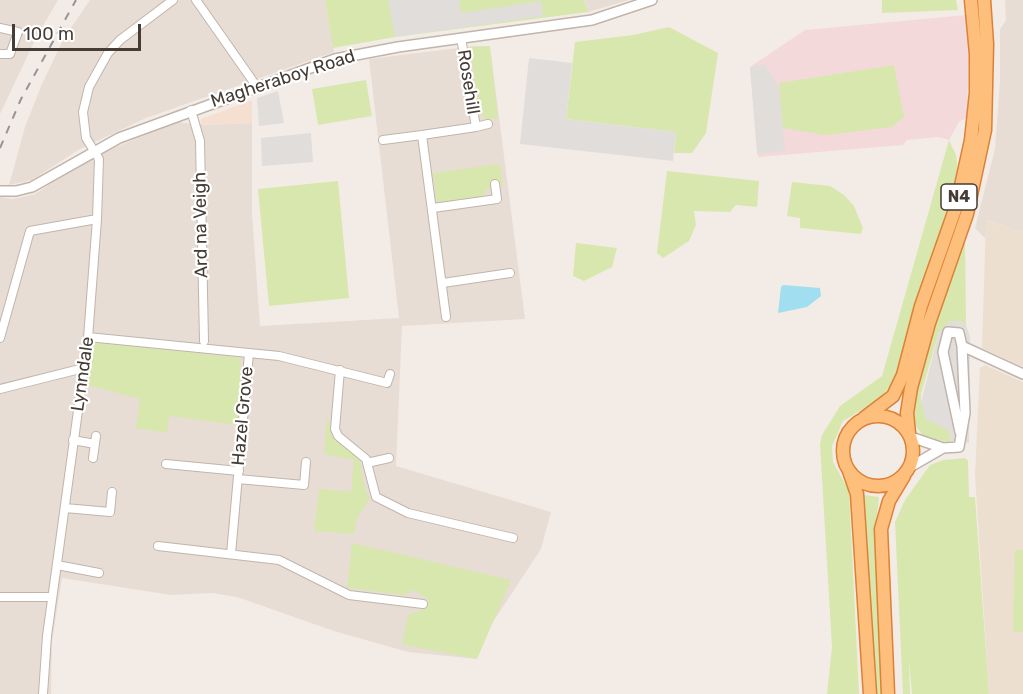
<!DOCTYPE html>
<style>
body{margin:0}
#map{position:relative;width:1023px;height:694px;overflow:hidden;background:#f3ece6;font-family:Rubik,sans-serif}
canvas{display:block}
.scale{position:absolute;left:12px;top:24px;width:129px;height:27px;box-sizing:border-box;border:3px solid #453c35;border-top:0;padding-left:8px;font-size:18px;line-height:21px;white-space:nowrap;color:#453c35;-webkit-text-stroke:4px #fff;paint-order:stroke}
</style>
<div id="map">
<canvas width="1023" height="694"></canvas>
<div class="scale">100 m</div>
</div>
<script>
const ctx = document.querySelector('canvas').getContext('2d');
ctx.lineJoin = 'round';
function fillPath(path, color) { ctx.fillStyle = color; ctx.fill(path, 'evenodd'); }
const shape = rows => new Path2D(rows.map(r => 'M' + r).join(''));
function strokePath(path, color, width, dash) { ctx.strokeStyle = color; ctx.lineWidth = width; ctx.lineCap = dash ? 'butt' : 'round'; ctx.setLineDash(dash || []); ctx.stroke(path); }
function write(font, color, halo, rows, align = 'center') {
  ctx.font = font + ' Rubik,sans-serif'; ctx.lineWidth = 4.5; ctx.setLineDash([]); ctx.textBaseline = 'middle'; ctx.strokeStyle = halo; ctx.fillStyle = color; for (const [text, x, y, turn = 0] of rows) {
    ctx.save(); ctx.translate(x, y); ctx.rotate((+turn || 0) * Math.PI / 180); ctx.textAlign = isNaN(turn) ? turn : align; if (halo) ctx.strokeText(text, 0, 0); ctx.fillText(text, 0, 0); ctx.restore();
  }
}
const residential = shape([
 [0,0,58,0,37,36,0,114],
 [90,0,325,0,334,52,146,118,78,150,32,180,9,185,25,127,42,84,64,38],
 [584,0,629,0,588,12],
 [1005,0,1023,0,1023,232,987,220,985,238,975,228,995,149,1000,81,1000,29,1006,20],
 [474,46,490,47,525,319,402,326,396,466,551,512,541,549,491,625,477,659,408,652,334,631,237,597,212,593,171,595,62,578,52,642,51,694,0,694,0,197,13,199,35,194,91,157,177,122,200,125,252,123,252,213,260,326,399,318,369,59]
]);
const commercial = shape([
 [252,100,252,123,200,125,201,119]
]);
const education = shape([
 [986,220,1023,232,1023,367,982,348],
 [985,365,1023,382,1023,694,989,694,975,475,980,368]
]);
const medical = shape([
 [966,15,969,52,967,117,959,122,949,140,938,137,907,140,903,145,758,157,750,67,805,30]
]);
const green = shape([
 [325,0,584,0,588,12,395,37,333,48],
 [882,0,956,0,958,10,882,13],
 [669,27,718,53,706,133,692,153,674,153,676,132,566,119,575,42,633,35],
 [490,46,498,118,486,120,479,111,470,47],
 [894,65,904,117,892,127,826,135,782,128,779,83],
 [366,80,372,116,318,125,312,89],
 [949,140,956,155,959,180,897,377,880,399,843,421,832,446,833,462,849,491,859,694,827,694,832,647,820,444,822,435,840,406,882,376],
 [500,164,503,186,487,189,484,195,440,203,436,200,433,173],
 [667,171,759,181,757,207,736,205,730,212,694,211,696,225,689,241,663,258,657,253],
 [338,181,349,298,269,306,258,189],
 [792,182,830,186,844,195,854,206,863,228,861,234,800,228,800,218,787,216],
 [965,234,966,325,960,321,939,332,921,394,921,402,949,431,952,441,947,442,923,436,916,426,913,412,914,400,934,323],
 [576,243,617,248,612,267,584,281,573,276],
 [94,342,241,358,238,425,169,416,167,433,136,428,140,399,88,385],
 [327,415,332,437,359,457,366,492,370,498,357,518,354,534,314,531,319,489,351,492,354,460,324,454],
 [965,458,968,461,969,497,975,497,989,694,912,694,909,661,910,694,903,694,895,522,905,500,930,465,943,460],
 [864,495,879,497,875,533,883,694,875,694],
 [352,543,511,580,477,659,402,644,408,615,422,610,429,600,414,590,405,595,347,588],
 [1015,550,1023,550,1023,632,1013,631]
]);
const parking = shape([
 [388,0,459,0,461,13,541,1,543,16,395,37],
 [529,58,572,63,566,119,676,132,673,161,520,144],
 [765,64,779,87,785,151,757,154,750,67],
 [278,91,284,123,259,126,257,98],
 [311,133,313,162,262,166,261,138],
 [950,321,960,321,966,325,970,337,969,443,952,441,949,431,926,419,921,402,939,332]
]);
const water = shape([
 [783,285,820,288,821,296,807,307,778,313,781,287]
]);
const minor = shape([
 [196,0,257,87],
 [0,28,18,32,10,54,0,54],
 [191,110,200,141,204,341],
 [476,127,488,124],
 [383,140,422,135],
 [433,208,497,199,495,184],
 [443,283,510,273],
 [446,317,422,135,476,127,461,38],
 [88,337,279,356,387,383,390,374],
 [0,338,30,231,97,219],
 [340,370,335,429,338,436,366,459,376,497,408,513,513,538],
 [0,389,84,368],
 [73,440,95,444],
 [93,458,96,436],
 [367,463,389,458],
 [166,464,239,471],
 [238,479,304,485,306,462],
 [65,508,110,512,112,492],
 [158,546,279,560,349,595,423,604],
 [231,554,249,353],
 [57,565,99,573],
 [0,597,52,597],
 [43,694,47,636,88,338,97,219,99,159,86,138,83,112,89,87,108,53,120,40,173,0]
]);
const tertiary = shape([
 [0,191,16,191,32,187,119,138,335,59,398,47,592,20,652,0],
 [960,432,943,352,948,332,959,333,962,346,1023,374],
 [911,437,943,448],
 [910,467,943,448,959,447,965,413,962,346]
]);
const trunk = shape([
 '843 451a35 35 0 1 1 70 0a35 35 0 1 1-70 0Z',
 [864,418,893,396,903,375,921,306,957,204,971,140,976,93,976,54,971,0],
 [909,433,907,413,911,388,929,323,967,214,985,130,987,44,984,0],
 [849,471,857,494,870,694],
 [888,694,881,529,889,501,904,476]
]);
const rail = shape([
 [0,148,21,99,76,0]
]);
const shields = [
 [959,197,36]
];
const shieldNames = [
 ["N4",959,197]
];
const streetNames = [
 ["Magheraboy Road",283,79,-18],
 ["Rosehill",468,82,81],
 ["Ard na Veigh",201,225,-91],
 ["Lynndale",83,374,-82],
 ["Hazel Grove",243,416,-85]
];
fillPath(residential, '#e7ddd4');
fillPath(commercial, '#f5dfd0');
fillPath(education, '#ecdfcf');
fillPath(medical, '#f4d9da');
fillPath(green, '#d8e7ae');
fillPath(parking, '#e1dddb');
fillPath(water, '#a1def0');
strokePath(minor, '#c1b5ab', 10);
strokePath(tertiary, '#c1b5ab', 12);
strokePath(trunk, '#dd8135', 15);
strokePath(minor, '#fff', 8);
strokePath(tertiary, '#fff', 9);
strokePath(trunk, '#febe7c', 12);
strokePath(rail, '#959595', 2, [8, 8]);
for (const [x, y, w] of shields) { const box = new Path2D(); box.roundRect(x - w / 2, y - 13, w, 26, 4.5); ctx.fillStyle = '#fff'; ctx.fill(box); strokePath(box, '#453c35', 1.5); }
write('bold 16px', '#453c35', null, shieldNames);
write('18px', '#453c35', '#fff', streetNames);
</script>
